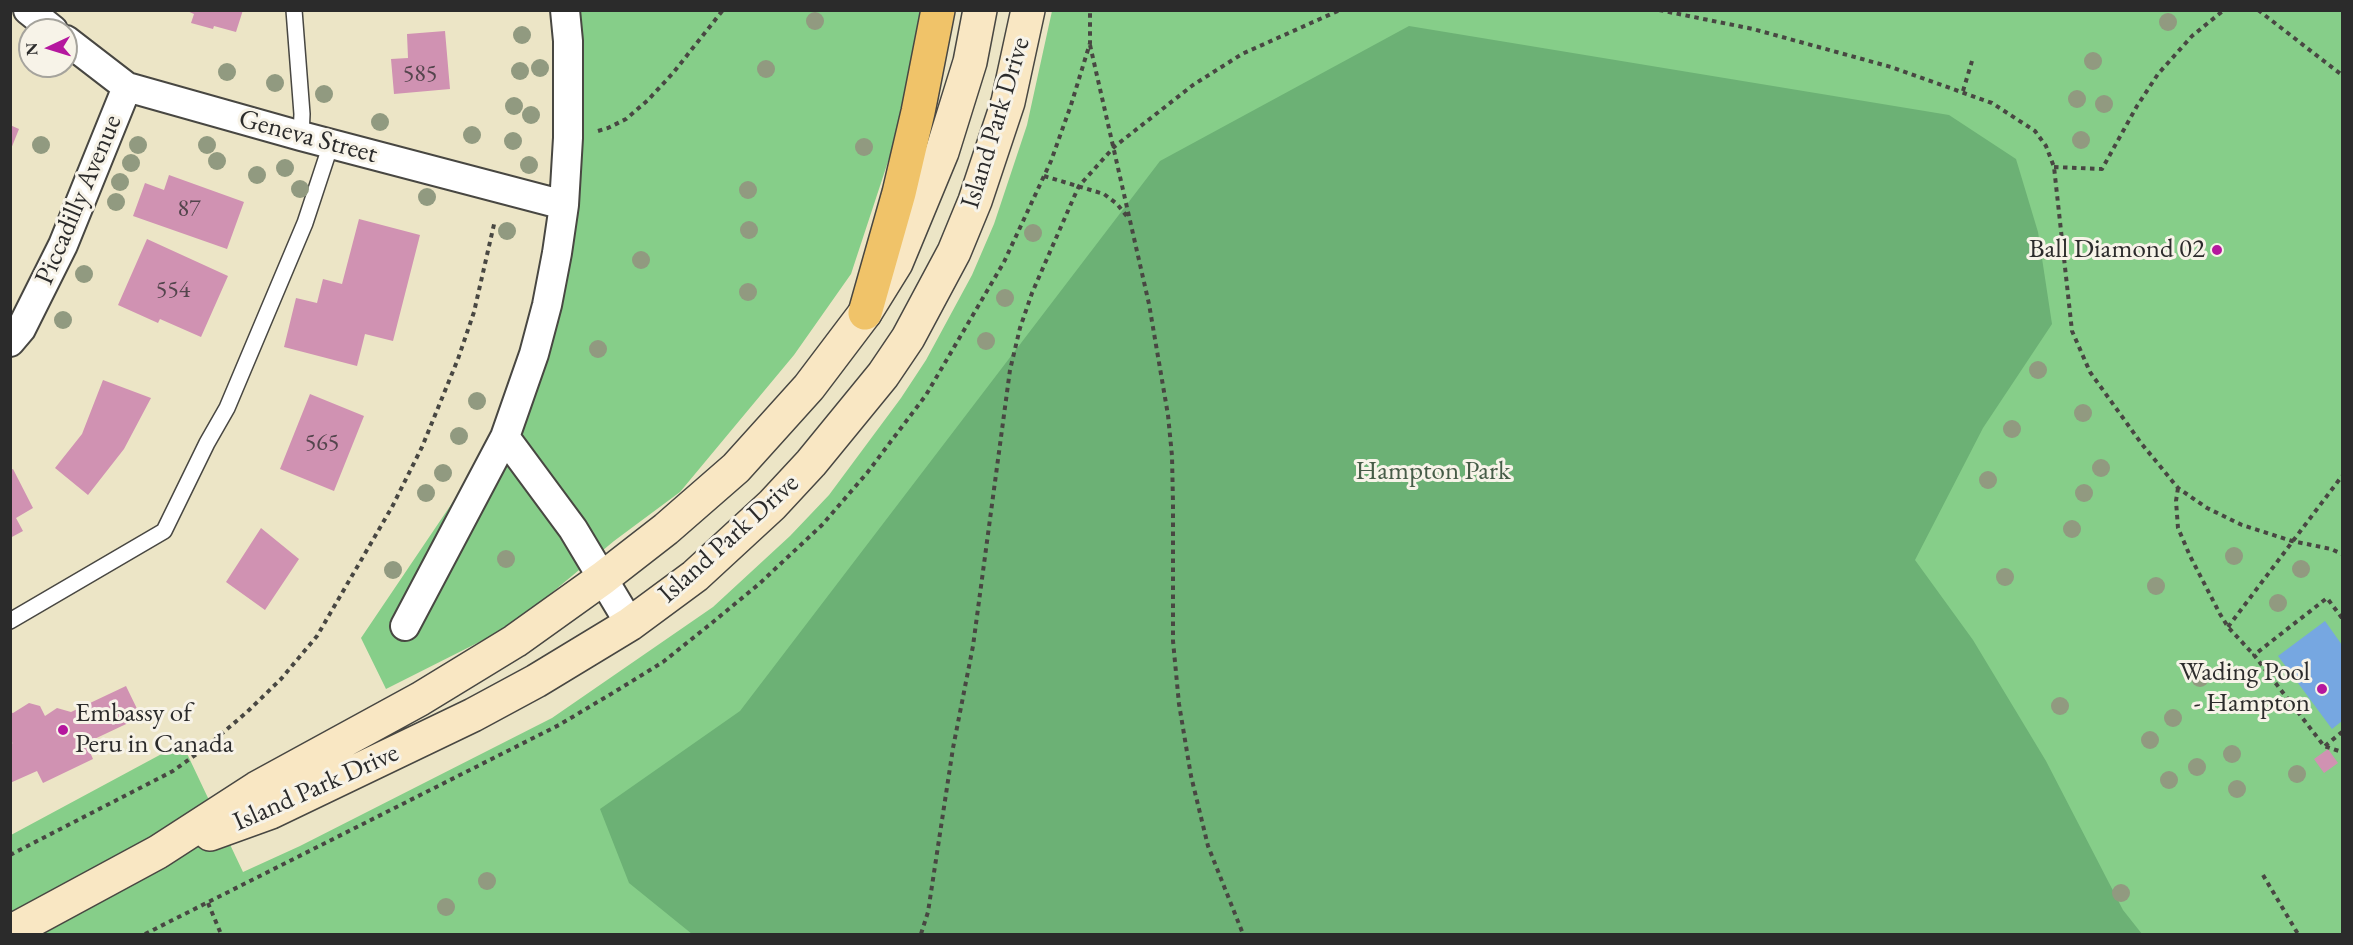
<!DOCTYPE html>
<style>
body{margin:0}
#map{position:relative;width:2353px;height:945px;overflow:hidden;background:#ece5c6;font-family:"EB Garamond",serif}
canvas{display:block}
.frame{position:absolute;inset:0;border:12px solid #2b2b2b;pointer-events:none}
.north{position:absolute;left:18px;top:18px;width:60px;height:60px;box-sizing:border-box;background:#f7f3e8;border:2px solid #a5a39c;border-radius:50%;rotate:266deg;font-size:16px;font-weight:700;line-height:24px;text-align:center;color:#2b2b2b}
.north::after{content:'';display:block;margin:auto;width:21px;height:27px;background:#b5179e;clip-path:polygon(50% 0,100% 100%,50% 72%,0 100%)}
</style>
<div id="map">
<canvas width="2353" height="945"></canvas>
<div class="frame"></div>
<div class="north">N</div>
</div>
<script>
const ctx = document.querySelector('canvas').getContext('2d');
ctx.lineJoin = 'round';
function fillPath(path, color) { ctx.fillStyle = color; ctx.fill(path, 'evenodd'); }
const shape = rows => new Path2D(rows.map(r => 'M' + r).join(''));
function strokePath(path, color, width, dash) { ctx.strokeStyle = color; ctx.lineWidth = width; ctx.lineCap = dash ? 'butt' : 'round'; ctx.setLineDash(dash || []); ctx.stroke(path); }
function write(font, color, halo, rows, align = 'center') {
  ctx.font = font + ' "EB Garamond",serif'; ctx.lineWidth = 6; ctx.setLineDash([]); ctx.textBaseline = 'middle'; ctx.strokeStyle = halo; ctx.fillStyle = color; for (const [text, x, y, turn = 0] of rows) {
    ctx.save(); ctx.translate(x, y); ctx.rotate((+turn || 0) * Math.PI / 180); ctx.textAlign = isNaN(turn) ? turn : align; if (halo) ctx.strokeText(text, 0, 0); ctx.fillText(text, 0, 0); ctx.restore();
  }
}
const green = shape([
 [552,11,924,11,905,110,851,274,794,355,680,492,614,541,513,625,386,689,361,638,467,481,491,435,521,352,534,303,551,202,556,88],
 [1052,11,2342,11,2342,934,11,934,11,835,182,743,243,872,300,846,552,718,713,607,790,536,829,495,901,398,926,360,972,275,994,224,1027,125]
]);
const forest = shape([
 [1409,26,1949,115,2016,159,2038,232,2052,324,1983,428,1915,560,1973,640,2046,761,2123,910,2142,934,692,934,629,883,600,809,740,711,1160,161]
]);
const water = shape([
 [2325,621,2342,645,2342,721,2332,729,2278,656]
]);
const building = shape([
 [185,10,243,10,236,32,214,26,213,29,191,23,194,14],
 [445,31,450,89,394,94,391,59,408,58,407,34],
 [10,125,19,129,11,149,10,149],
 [169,175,244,202,227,249,133,216,145,183,164,190],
 [359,219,420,235,393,341,365,334,357,366,284,347,296,298,317,303,323,279,342,284],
 [147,239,228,276,201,337,160,319,158,323,118,305],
 [103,380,151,398,124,449,88,495,55,468,82,434],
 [310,394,364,416,334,491,280,469],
 [13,469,33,508,16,518,23,531,10,538,10,470],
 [261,528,299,559,265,610,226,582],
 [126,686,141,717,86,743,93,759,43,783,37,771,10,783,10,744,13,743,10,742,10,712,13,713,29,703,40,706,45,716,57,708,71,712],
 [2328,749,2338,763,2324,773,2314,759]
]);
const path = shape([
 [1659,10,1753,29,1891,67,1992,103,2035,131,2046,146,2054,167,2072,331,2090,372,2141,443,2178,488,2207,508,2242,525,2292,541,2331,549,2342,554],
 [2258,10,2342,75],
 [1090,45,1149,304,1168,415,1172,456,1173,504,1173,641,1179,704,1191,776,1208,846,1243,934],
 [1963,91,1972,61],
 [598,131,608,128,626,119,648,100,673,73,723,10],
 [2054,167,2102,169,2137,106,2158,74,2192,36,2224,10],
 [1044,176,1104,194,1117,204,1129,219],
 [2178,488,2176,501,2178,528,2190,556,2220,614,2228,627,2254,655],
 [2342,618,2327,598,2254,655,2324,746,2342,752],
 [2228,627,2342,476],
 [2325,746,2342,732],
 [10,855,173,771,205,748,247,712,281,679,317,636,392,507,422,447,458,359,474,312,495,220],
 [2263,875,2298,934],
 [208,903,221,934],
 [145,934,559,725,616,691,663,662,713,622,759,584,822,525,867,473,926,395,1004,262,1051,161,1071,105,1090,43,1090,10],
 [921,934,928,912,953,748,973,646,1010,370,1020,328,1032,293,1074,197,1079,186,1114,147,1193,85,1242,54,1340,10]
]);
const service = shape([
 [294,10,302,114,301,136],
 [10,621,164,531,207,443,227,408,305,223,331,144]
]);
const minor = shape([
 [28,10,53,30],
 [66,40,127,87,301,136,564,205],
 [10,342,21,329,63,245,127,87],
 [505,437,573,529,630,624],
 [405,626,505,437,534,354,547,305,557,253,564,205,568,138,568,41,565,10]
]);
const secondary = shape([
 [210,834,271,812,473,715,536,681,630,624,695,576,772,505,811,463,883,375,908,338,954,252,975,201,1008,102,1028,10],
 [10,932,158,852,257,788,420,699,515,641,603,578,666,529,736,468,809,387,865,313,896,263,942,152,970,62,980,10]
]);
const motorway = shape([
 [865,313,899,193,918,112,938,10]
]);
const trees = [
 [815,21],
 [2168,22],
 [522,35],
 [2093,61],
 [540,68],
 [766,69],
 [520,71],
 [227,72],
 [275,83],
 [324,94],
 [2077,99],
 [2104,104],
 [514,106],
 [531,115],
 [380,122],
 [472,135],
 [2081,140],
 [513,141],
 [41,145],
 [138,145],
 [207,145],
 [864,147],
 [217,161],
 [131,163],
 [529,165],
 [285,168],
 [257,175],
 [120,182],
 [300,189],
 [748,190],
 [427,197],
 [116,202],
 [749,230],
 [507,231],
 [1033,233],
 [641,260],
 [84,274],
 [748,292],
 [1005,298],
 [63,320],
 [986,341],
 [598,349],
 [2038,370],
 [477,401],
 [2083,413],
 [2012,429],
 [459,436],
 [2101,468],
 [443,473],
 [1988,480],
 [426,493],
 [2084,493],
 [2072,529],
 [2234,556],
 [506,559],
 [2301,569],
 [393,570],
 [2005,577],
 [2156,586],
 [2278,603],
 [2200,678],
 [2060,706],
 [2173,718],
 [2150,740],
 [2232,754],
 [2197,767],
 [2297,774],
 [2169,780],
 [2237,789],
 [487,881],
 [2121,893],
 [446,907]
];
const markers = [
 [2217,250,6,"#b5179e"],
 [2322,689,6,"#b5179e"],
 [63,730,6,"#b5179e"]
];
const numberNames = [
 ["585",420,74],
 ["87",189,209],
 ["554",173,290],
 ["565",322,443]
];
const streetNames = [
 ["Island Park Drive",996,123,-73],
 ["Geneva Street",308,137,15],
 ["Piccadilly Avenue",79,200,-67],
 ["Island Park Drive",729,539,-42],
 ["Island Park Drive",316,788,-24]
];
const poiNames = [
 ["Ball Diamond 02",2205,250],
 ["Wading Pool",2310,673],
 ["- Hampton",2310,704],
 ["Embassy of",75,714,"left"],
 ["Peru in Canada",75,745,"left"]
];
const parkNames = [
 ["Hampton Park",1433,472]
];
fillPath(green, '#86ce89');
fillPath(forest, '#6cb175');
fillPath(water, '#76a7e1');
fillPath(building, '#d092b2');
strokePath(service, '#484742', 18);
strokePath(minor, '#484742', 32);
strokePath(secondary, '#484742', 36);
strokePath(motorway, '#484742', 36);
strokePath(path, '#484742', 4, [4.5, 4.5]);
strokePath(service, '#fff', 15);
strokePath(minor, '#fff', 28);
strokePath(secondary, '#f9e7c3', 33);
strokePath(motorway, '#f0c369', 33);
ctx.fillStyle = '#919a80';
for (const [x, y] of trees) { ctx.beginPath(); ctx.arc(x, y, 9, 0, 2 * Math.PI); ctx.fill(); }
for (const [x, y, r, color] of markers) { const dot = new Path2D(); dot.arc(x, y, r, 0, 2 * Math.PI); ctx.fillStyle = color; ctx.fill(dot); strokePath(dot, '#f7f3e8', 2); }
write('24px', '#54454d', null, numberNames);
write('27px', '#2b2b2b', '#f7f3e8', streetNames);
write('27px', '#2b2b2b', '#f7f3e8', poiNames, 'right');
write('27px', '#465c47', '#f7f3e8', parkNames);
</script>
